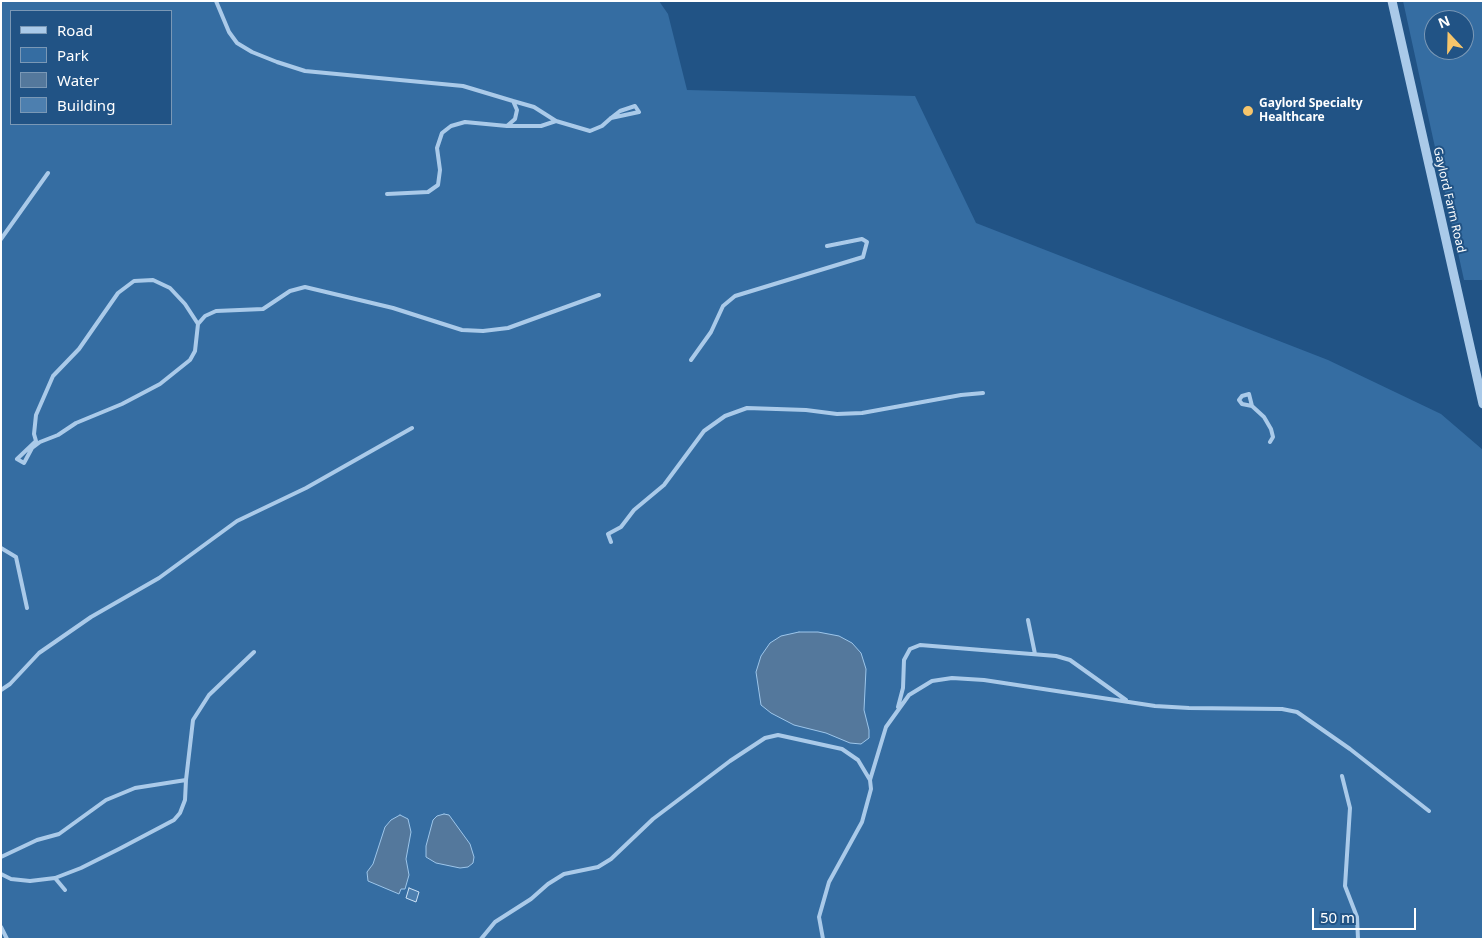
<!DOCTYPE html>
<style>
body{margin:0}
#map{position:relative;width:1484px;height:940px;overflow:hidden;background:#215385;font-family:"Noto Sans",sans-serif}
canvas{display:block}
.frame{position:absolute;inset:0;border:2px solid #fff;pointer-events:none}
.legend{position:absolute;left:10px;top:10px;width:162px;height:115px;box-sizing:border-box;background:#215385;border:1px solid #7a98b6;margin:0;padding:6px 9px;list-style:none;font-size:15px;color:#fff}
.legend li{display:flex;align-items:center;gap:10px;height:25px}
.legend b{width:25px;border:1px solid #7a98b6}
.north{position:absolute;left:1424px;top:10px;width:50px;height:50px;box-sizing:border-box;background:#215385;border:1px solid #7a98b6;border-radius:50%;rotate:339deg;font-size:14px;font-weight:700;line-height:20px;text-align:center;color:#fff}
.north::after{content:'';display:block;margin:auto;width:18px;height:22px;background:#f6c56b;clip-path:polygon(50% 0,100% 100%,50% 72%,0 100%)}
.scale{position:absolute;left:1312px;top:908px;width:104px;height:22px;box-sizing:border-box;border:2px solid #fff;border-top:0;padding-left:6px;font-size:15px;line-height:18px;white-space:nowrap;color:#fff;-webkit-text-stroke:4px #215385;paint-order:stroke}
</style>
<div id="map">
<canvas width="1484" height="940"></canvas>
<div class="frame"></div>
<ul class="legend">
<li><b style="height:6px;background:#aacae9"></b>Road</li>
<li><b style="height:14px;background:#356da2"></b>Park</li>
<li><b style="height:14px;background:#54789c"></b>Water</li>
<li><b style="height:14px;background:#4d7faf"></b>Building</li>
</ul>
<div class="north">N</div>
<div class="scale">50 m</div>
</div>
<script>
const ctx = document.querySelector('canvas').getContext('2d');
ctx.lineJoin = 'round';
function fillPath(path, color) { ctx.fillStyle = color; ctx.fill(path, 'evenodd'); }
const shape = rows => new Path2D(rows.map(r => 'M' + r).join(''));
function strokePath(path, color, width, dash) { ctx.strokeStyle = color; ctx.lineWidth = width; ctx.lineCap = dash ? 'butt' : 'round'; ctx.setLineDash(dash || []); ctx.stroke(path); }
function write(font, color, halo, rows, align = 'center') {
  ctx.font = font + ' "Noto Sans",sans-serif'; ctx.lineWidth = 4; ctx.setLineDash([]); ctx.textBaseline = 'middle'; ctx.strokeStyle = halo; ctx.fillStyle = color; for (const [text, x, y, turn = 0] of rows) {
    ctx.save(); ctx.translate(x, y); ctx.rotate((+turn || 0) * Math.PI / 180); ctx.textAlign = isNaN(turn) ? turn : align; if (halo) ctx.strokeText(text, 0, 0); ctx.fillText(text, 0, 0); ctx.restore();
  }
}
const green = shape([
 [1,1,659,1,668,14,687,90,915,96,976,223,1328,360,1441,414,1483,450,1483,939,1,939],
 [11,11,171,11,171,124,11,124],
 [1403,1,1483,1,1483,280,1464,280],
 [1434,20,1464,20,1464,50,1434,50]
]);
const water = shape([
 [799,632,818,632,839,636,852,643,861,653,866,669,864,710,869,730,869,738,861,744,850,743,826,733,794,725,771,713,761,705,756,672,761,656,770,643,781,636,799,632],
 [444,814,449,815,470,844,474,857,473,863,468,867,460,868,436,863,426,857,426,846,433,820,437,816,444,814],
 [400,815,408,819,411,832,406,859,409,875,405,889,401,889,399,894,368,881,367,872,373,864,385,827,391,820,400,815]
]);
const building = shape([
 [409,888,419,892,416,902,406,898,409,888]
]);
const service = shape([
 [216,1,229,32,237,43,252,52,277,62,305,71,463,86,513,101,517,110,515,119,507,126,465,122,451,126,442,133,437,148,440,170,438,185,428,192,387,194],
 [513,101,534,107,556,121],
 [507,126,541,126,556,121,590,131,602,126,611,118,620,111,635,106,639,112,611,118],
 [1,239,48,173],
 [198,324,185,304,170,288,153,280,134,281,118,293,79,349,53,376,36,415,34,434,36,441,17,459,24,463,32,448,40,442,58,435,76,423,122,404,160,384,190,360,195,351,198,324,205,316,216,311,263,309,290,291,305,287,393,308,462,330,483,331,508,328,599,295],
 [691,360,711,332,723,306,735,296,863,257,867,242,862,239,827,246],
 [1252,406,1242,404,1239,400,1242,396,1249,394,1252,406,1264,417,1271,429,1273,437,1270,442],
 [611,542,608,534,621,527,634,510,664,485,704,431,725,416,747,408,806,410,837,414,862,413,961,395,983,393],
 [1,548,16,557,27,608],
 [1028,620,1035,654],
 [1,690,10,684,39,653,91,617,159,578,237,521,306,488,412,428],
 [898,707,903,688,904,660,910,649,920,645,1056,656,1070,660,1126,700],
 [1342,776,1350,808,1345,886,1357,917,1358,939],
 [1,857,37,840,59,834,106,800,135,788,186,780,193,720,209,695,254,652],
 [1,874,11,879,30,881,55,878,81,868,119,849,174,820,180,813,185,800,186,780],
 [55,878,65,890],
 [1,927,7,939],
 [481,939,495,922,531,899,548,884,564,874,598,867,611,859,653,819,730,761,765,738,778,735,842,749,858,760,870,780],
 [823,939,819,917,829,882,862,822,871,789,870,780,886,727,909,695,932,681,952,678,984,680,1155,706,1189,708,1282,709,1297,712,1350,749,1429,811]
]);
const tertiary = shape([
 [1392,1,1483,404]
]);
const markers = [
 [1248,111,6,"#f6c56b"]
];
const poiNames = [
 ["Gaylord Specialty",1259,104],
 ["Healthcare",1259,118]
];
const streetNames = [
 ["Gaylord Farm Road",1449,200,77]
];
fillPath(green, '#356da2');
fillPath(water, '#54789c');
strokePath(water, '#9dc6eb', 1);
fillPath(building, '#4d7faf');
strokePath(building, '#cee3f7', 1);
strokePath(service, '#aacae9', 4);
strokePath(tertiary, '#aacae9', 9);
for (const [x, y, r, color] of markers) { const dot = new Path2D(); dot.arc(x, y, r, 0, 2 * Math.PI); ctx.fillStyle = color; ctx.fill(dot); strokePath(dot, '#215385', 2); }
write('bold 12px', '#fff', '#215385', poiNames, 'left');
write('12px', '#fff', '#215385', streetNames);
</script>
